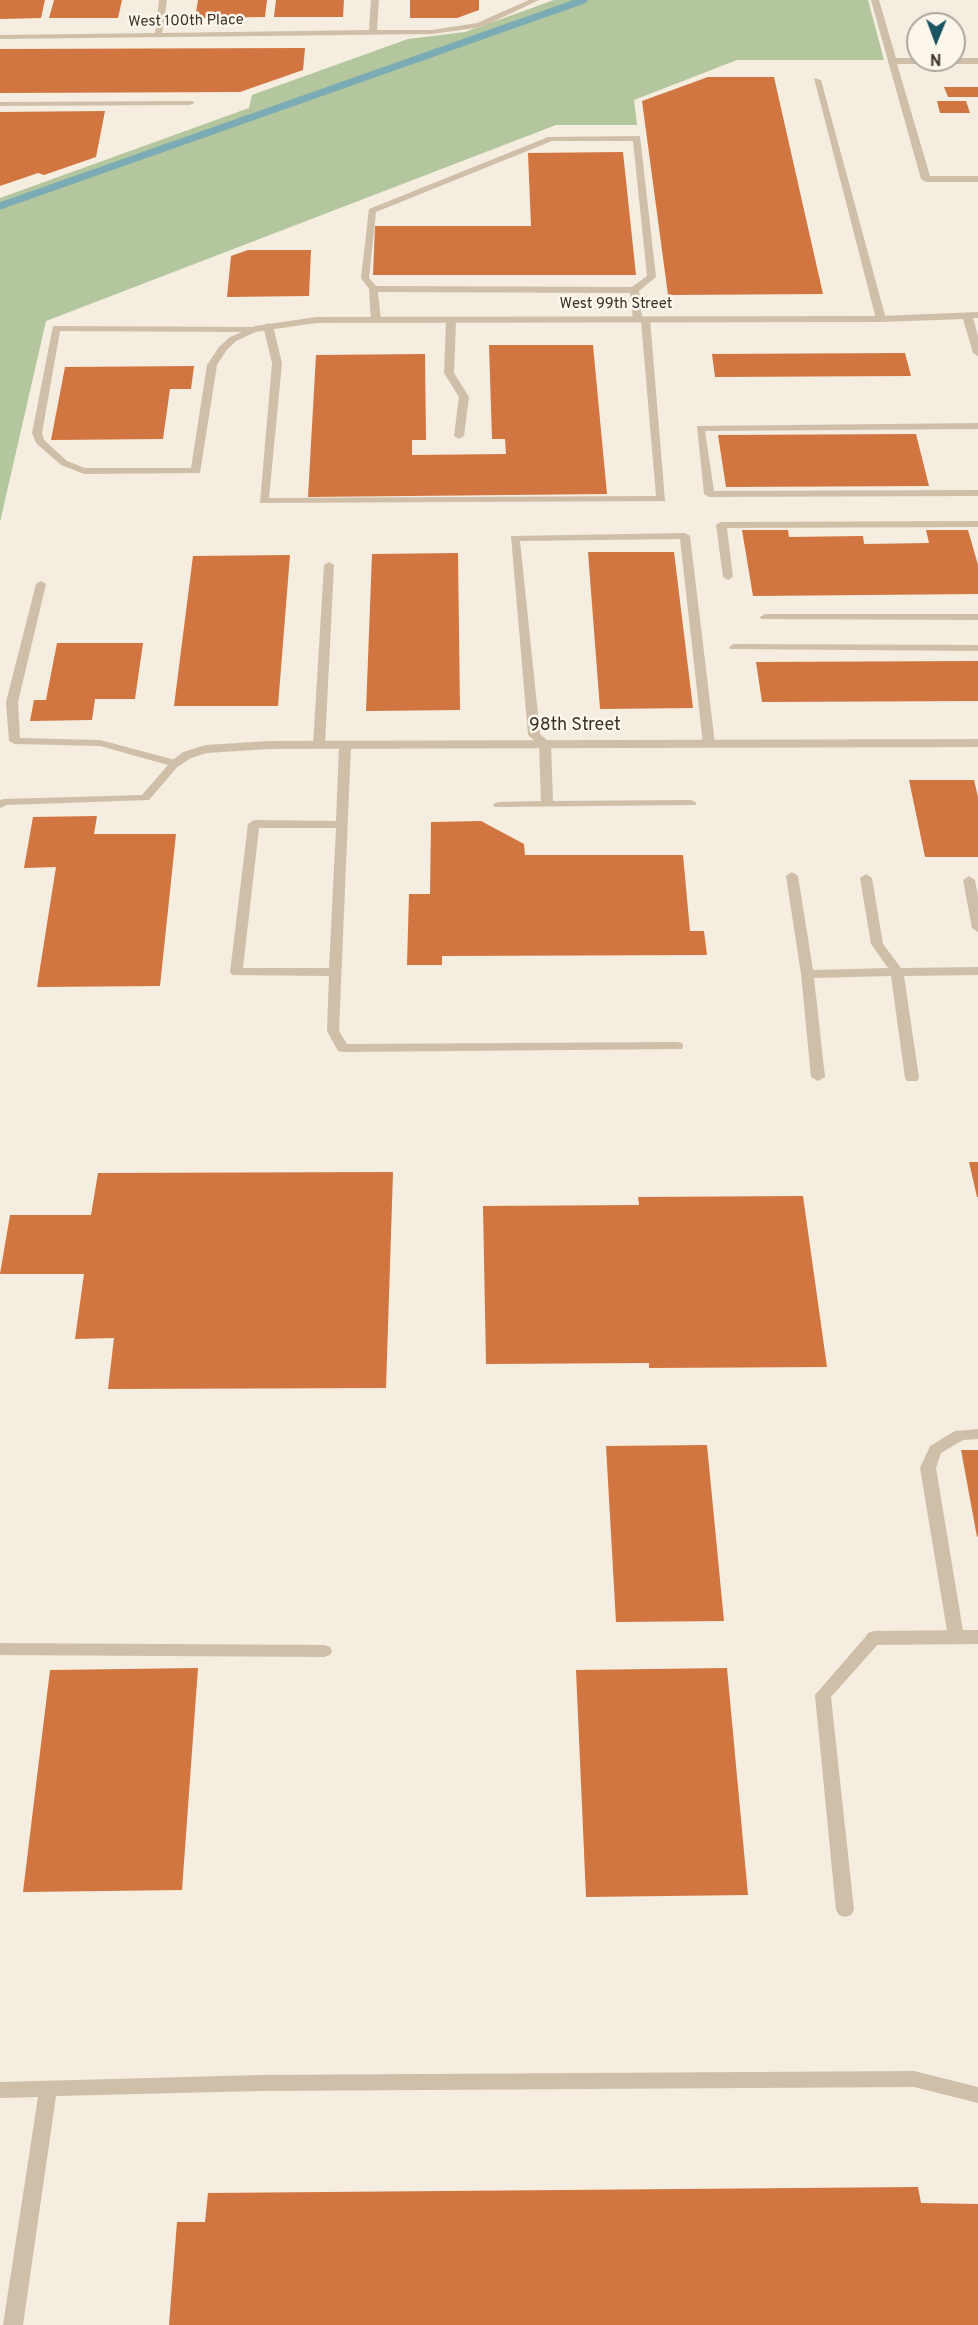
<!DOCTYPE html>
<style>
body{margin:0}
#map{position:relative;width:978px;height:2325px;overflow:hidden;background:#f5eddf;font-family:Overpass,sans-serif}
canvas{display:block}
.north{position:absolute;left:906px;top:12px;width:60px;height:60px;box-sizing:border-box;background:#fcf6ec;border:2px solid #afa79e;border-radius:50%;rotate:181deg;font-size:16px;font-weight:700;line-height:24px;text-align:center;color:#3b3129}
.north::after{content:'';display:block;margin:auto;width:21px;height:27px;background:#1a5462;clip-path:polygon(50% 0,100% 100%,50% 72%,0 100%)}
</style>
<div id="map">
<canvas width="978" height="2325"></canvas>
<div class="north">N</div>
</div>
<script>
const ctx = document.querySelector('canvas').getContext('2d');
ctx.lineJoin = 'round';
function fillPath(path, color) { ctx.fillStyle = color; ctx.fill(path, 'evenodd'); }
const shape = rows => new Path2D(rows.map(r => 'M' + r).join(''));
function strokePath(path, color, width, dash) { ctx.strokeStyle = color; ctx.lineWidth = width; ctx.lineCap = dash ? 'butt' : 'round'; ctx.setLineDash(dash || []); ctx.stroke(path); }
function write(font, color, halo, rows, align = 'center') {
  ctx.font = font + ' Overpass,sans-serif'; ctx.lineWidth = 5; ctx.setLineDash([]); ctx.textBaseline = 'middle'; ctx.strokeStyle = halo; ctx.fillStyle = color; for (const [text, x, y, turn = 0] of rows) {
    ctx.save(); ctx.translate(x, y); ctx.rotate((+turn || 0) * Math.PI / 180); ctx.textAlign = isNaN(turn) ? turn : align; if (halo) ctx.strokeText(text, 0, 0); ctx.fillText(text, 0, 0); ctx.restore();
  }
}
const green = shape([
 [554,0,868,0,884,60,737,60,634,100,637,125,556,125,46,321,0,522,0,198,249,108,252,95,408,39,465,32]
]);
const stream = shape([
 [0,206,584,0]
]);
const building = shape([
 [0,0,45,0,41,18,0,19],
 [54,0,122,0,118,18,49,18],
 [198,0,267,0,265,17,195,18],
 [276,0,344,0,343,17,274,17],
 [410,0,479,0,479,10,457,18,410,18],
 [305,48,303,70,240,92,0,93,0,49],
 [708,77,774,77,823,294,668,295,642,101],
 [944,87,978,87,978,97,948,97],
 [937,101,966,101,970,113,940,113],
 [105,111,96,157,44,175,38,173,0,186,0,112],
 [623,152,636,275,373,275,375,226,531,226,528,153],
 [248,250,311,250,309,296,227,297,231,256],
 [489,345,593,345,607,494,308,497,316,355,425,354,426,440,412,440,412,455,506,454,505,439,492,439],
 [905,353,911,376,715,377,712,354],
 [194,366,191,389,170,389,163,439,51,440,65,367],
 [916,434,929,486,726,487,718,435],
 [742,530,788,530,789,537,863,536,864,544,929,543,926,530,968,530,978,565,978,594,753,596],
 [588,552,674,552,693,708,600,709],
 [458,553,460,710,366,711,372,554],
 [290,555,278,706,174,706,193,556],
 [57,643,143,643,135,699,95,699,92,720,30,721,34,700,46,700],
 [978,661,978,701,762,702,756,662],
 [909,780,974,780,978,797,978,857,925,857],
 [97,816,94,834,176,834,160,986,37,987,56,867,24,868,33,817],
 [481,821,524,844,525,855,683,855,690,931,704,931,707,955,442,956,442,965,407,965,409,894,430,894,431,822],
 [969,1162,978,1162,978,1197,977,1197],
 [393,1172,386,1388,108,1389,114,1338,75,1339,84,1274,0,1274,10,1215,91,1215,98,1173],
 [803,1196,827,1367,649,1368,649,1363,486,1364,483,1206,639,1205,638,1197],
 [707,1445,724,1621,616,1622,606,1446],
 [961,1450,978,1450,978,1536,977,1537],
 [198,1668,182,1890,23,1892,50,1670],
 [727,1668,748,1895,586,1897,576,1670],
 [918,2187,921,2203,978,2204,978,2325,169,2325,177,2222,205,2222,208,2193]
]);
const lane = shape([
 [159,0,167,0,162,33,369,30,371,0,379,0,377,30,432,30,477,23,529,0,539,0,482,27,432,34,0,39,0,35,155,33,159,0],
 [814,78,821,80,886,319,884,321,876,319,814,78],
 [193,101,194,103,190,105,0,106,0,102,193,101],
 [640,136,656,277,639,291,642,317,650,319,665,501,260,503,272,363,263,326,268,323,273,326,282,363,269,498,656,496,641,321,633,319,630,293,378,292,381,320,376,323,371,320,369,289,361,278,369,209,548,137,640,136],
 [552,141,633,141,647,276,632,287,376,286,369,278,376,212,552,141],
 [451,317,456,320,454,373,469,397,464,436,459,439,454,436,459,397,444,373,446,320,451,317],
 [53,326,258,327,258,331,236,341,226,351,217,365,200,473,84,474,61,465,36,443,32,433,53,326],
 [60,331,242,332,230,337,219,347,207,365,191,468,85,468,67,461,44,440,42,433,60,331],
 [978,423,978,429,705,431,714,491,978,490,978,496,709,497,704,494,697,426,978,423],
 [978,521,978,527,727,528,733,577,728,580,723,577,716,525,721,522,978,521],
 [685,533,690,536,715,744,709,747,703,744,680,539,520,541,540,734,551,744,553,801,691,800,697,803,695,805,495,807,493,805,495,803,499,802,541,801,539,745,528,735,511,536,685,533],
 [329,562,334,565,325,745,319,748,313,745,324,565,329,562],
 [41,581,46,584,18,702,20,738,100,740,179,761,179,765,149,800,7,805,0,808,0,800,4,799,142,795,168,765,100,746,15,744,9,741,6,702,36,584,41,581],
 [765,614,978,614,978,620,761,619,760,617,765,614],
 [734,644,978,645,978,651,730,649,729,647,734,644],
 [345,742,351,745,339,1031,347,1044,677,1042,682,1043,683,1046,682,1049,343,1052,338,1051,327,1031,329,976,232,975,230,972,248,824,254,820,336,821,339,745,345,742],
 [259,828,336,828,329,968,243,968,259,828],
 [792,872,798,876,813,970,888,968,871,944,860,878,866,874,872,878,883,944,901,968,978,967,978,975,904,976,919,1078,917,1081,907,1081,905,1078,891,976,814,978,825,1077,818,1081,811,1077,801,974,786,876,792,872],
 [969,876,975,880,978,896,978,932,972,928,963,880,969,876],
 [978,1429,978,1439,963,1440,941,1453,936,1468,964,1637,962,1641,956,1643,950,1641,948,1637,920,1468,930,1446,955,1431,978,1429],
 [874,1632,880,1634,882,1638,880,1642,831,1697,854,1910,851,1915,845,1917,839,1915,836,1910,815,1695,868,1634,874,1632],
 [0,1643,324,1645,330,1647,332,1651,330,1655,324,1657,0,1655,0,1643],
 [914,2071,978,2087,978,2103,914,2087,260,2091,56,2096,23,2325,3,2325,38,2097,0,2098,0,2082,260,2075,914,2071]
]);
const street = shape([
 [871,0,879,0,896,58,978,58,978,64,897,64,930,176,978,176,978,182,926,182,921,179,871,0],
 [978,312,978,318,973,318,978,336,978,356,973,353,963,319,881,322,316,323,255,332,250,329,255,326,316,317,881,316,978,312],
 [978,739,978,747,269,749,207,753,191,758,179,766,175,767,169,763,183,752,206,745,269,741,978,739],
 [978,1630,978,1644,874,1645,868,1643,865,1638,868,1633,874,1631,978,1630]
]);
const farStreetnames = [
 ["West 100th Place",186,22,-1],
 ["West 99th Street",616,305]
];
const streetNames = [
 ["98th Street",575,726]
];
fillPath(green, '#b3c69d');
strokePath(stream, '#7bacb5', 7);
fillPath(building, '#d17541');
fillPath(lane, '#cfbfa9');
fillPath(street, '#cfbfa9');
write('15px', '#3b3129', '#fcf6ec', farStreetnames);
write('18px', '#3b3129', '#fcf6ec', streetNames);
</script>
